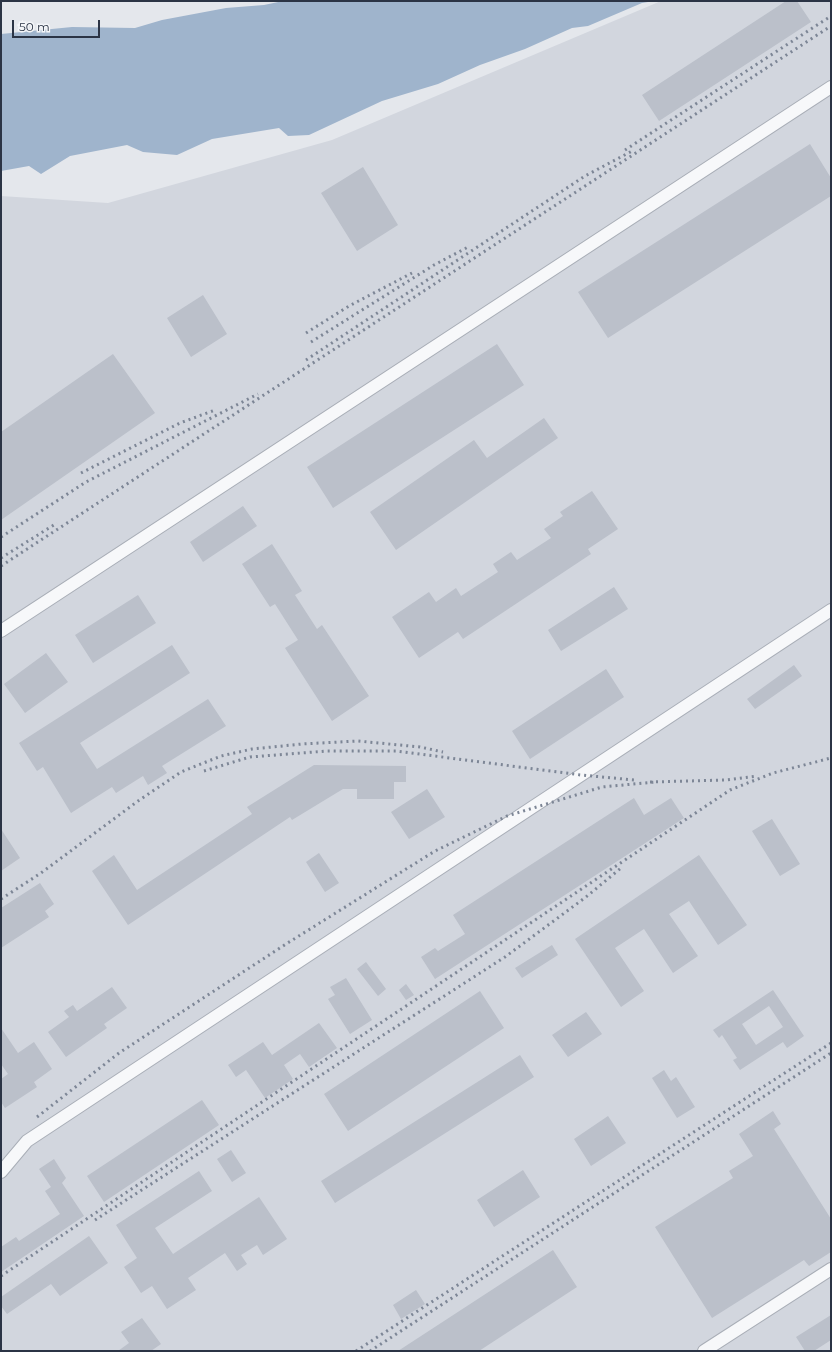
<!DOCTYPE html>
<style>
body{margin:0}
#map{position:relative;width:832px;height:1352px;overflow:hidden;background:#e4e7ec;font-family:Montserrat,sans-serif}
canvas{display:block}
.frame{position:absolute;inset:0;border:2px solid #2b3445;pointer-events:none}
.scale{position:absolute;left:12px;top:20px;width:88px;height:18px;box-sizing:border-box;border:2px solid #2b3445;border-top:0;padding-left:5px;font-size:12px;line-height:14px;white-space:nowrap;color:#2b3445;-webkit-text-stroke:3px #f4f6f9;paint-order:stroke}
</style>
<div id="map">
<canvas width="832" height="1352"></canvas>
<div class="frame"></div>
<div class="scale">50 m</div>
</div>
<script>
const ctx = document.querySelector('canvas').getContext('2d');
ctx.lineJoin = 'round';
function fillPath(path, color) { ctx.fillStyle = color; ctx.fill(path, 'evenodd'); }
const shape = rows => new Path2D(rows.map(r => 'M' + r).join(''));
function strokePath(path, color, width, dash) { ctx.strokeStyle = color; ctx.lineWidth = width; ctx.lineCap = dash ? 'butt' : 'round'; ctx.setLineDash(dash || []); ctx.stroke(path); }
const built = shape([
 [661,1,831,1,831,1351,1,1351,1,196,108,203,332,140]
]);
const water = shape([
 [283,1,654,1,642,3,588,26,572,28,525,49,480,65,438,84,382,101,309,135,288,136,279,128,212,139,177,155,143,152,127,145,70,156,41,174,29,166,1,171,1,34,72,27,135,28,162,20,226,8,264,5]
]);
const building = shape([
 [786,1,797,1,811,22,659,121,642,95],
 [810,144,831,178,831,196,608,338,578,292],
 [363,167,398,225,357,251,321,193],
 [203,295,227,334,191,357,167,318],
 [497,344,524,385,333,508,307,467],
 [113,354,155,413,1,520,1,432],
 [544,418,558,438,396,550,370,512,474,440,487,458],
 [592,491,618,529,588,549,591,554,463,639,458,632,419,658,392,617,429,592,436,602,456,588,461,596,498,572,493,564,511,552,517,560,551,538,544,529,563,516,560,512],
 [243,506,257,526,203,562,190,542],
 [272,544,302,591,295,595,317,629,322,625,369,696,332,721,285,648,298,640,275,604,270,607,242,564],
 [614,587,628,609,561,651,548,630],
 [138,595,156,623,93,663,75,635],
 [172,645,190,673,80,743,97,769,208,699,226,726,162,766,167,773,148,785,143,776,116,793,112,787,71,813,43,767,37,771,19,743],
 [46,653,68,682,25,713,4,684],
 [794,665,802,676,755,709,747,699],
 [606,669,624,697,530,759,512,731],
 [314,765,406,766,406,782,394,782,394,799,357,799,357,789,343,789,292,820,290,817,128,925,92,871,114,855,137,890,252,814,247,807],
 [427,789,445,817,409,839,391,812],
 [634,798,644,815,671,798,684,818,435,979,421,957,435,948,438,951,465,934,453,915],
 [772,819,800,864,780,876,752,831],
 [1,829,20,858,1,871],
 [319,853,339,883,325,892,306,862],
 [699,855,747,925,718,945,689,901,669,914,698,956,673,973,644,929,615,948,644,991,621,1007,575,939],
 [40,883,54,904,45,911,49,917,1,948,1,908],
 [552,945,558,955,522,978,515,968],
 [366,962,386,989,378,996,357,969],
 [346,978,372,1020,350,1034,328,999,335,995,330,987],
 [406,984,414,995,406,1000,399,990],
 [112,987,127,1008,104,1024,107,1028,66,1057,48,1032,69,1017,64,1011,73,1005,77,1011],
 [773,990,804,1036,787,1048,783,1042,740,1070,733,1060,737,1058,722,1035,719,1038,713,1030],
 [769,1006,783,1027,756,1045,742,1024],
 [480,991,504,1028,348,1131,324,1094],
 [586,1012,602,1034,568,1057,552,1035],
 [319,1023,337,1048,309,1067,300,1054,284,1065,293,1079,265,1098,246,1070,236,1077,228,1065,263,1042,272,1055],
 [1,1028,18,1053,34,1042,52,1069,34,1082,37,1087,5,1108,1,1102,1,1079,8,1074,1,1064],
 [520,1055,534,1077,335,1203,321,1181],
 [664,1070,671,1081,676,1077,695,1107,677,1118,652,1078],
 [202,1100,219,1125,104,1202,87,1176],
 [773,1111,781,1124,774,1129,831,1219,831,1252,809,1266,804,1260,712,1318,655,1227,733,1178,729,1171,753,1156,739,1134],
 [608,1116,626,1143,591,1166,574,1139],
 [231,1150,246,1173,232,1182,217,1159],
 [54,1159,66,1178,62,1183,84,1216,1,1272,1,1247,16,1237,19,1241,60,1214,45,1191,51,1187,39,1169],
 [523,1170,540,1197,494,1227,477,1200],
 [199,1171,212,1191,155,1228,173,1254,259,1197,287,1239,263,1255,257,1245,241,1255,247,1264,237,1271,225,1253,188,1278,196,1290,167,1309,152,1286,141,1293,124,1267,137,1258,116,1225],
 [89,1236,108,1263,60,1296,51,1284,7,1314,1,1306,1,1297],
 [553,1250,577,1287,479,1351,398,1351],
 [416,1290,425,1304,401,1319,393,1305],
 [831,1315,831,1340,814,1351,805,1351,796,1337],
 [142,1318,161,1344,151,1351,118,1351,129,1343,121,1332]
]);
const minor = shape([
 [1,631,831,87],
 [1,1172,27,1141,831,610],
 [704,1351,831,1269]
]);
const rail = shape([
 [625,150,831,16],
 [306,333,349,306,412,273],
 [311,342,434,265,470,246],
 [306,360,585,176,634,150],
 [81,473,180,423,215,410],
 [1,537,86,482,258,394],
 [1,558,57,523],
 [1,566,831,26],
 [204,771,250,757,327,751,396,751,581,775,634,780],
 [650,782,726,780,757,776],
 [1,899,41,873,138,801,181,772,221,756,252,749,302,744,358,741,420,747,443,752],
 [37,1117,119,1053,286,944,435,851,507,816,530,809,602,787,655,782],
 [95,1220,505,957,586,897,621,868],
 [1,1276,730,790,773,773,831,758],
 [356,1351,831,1043],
 [370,1351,831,1053]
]);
fillPath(built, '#d2d6de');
fillPath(water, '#9fb4cc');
fillPath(building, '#bbc0ca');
strokePath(minor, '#a9aeb7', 14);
strokePath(minor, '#f7f8fa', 12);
strokePath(rail, '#7d8696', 3, [2, 4]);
</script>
